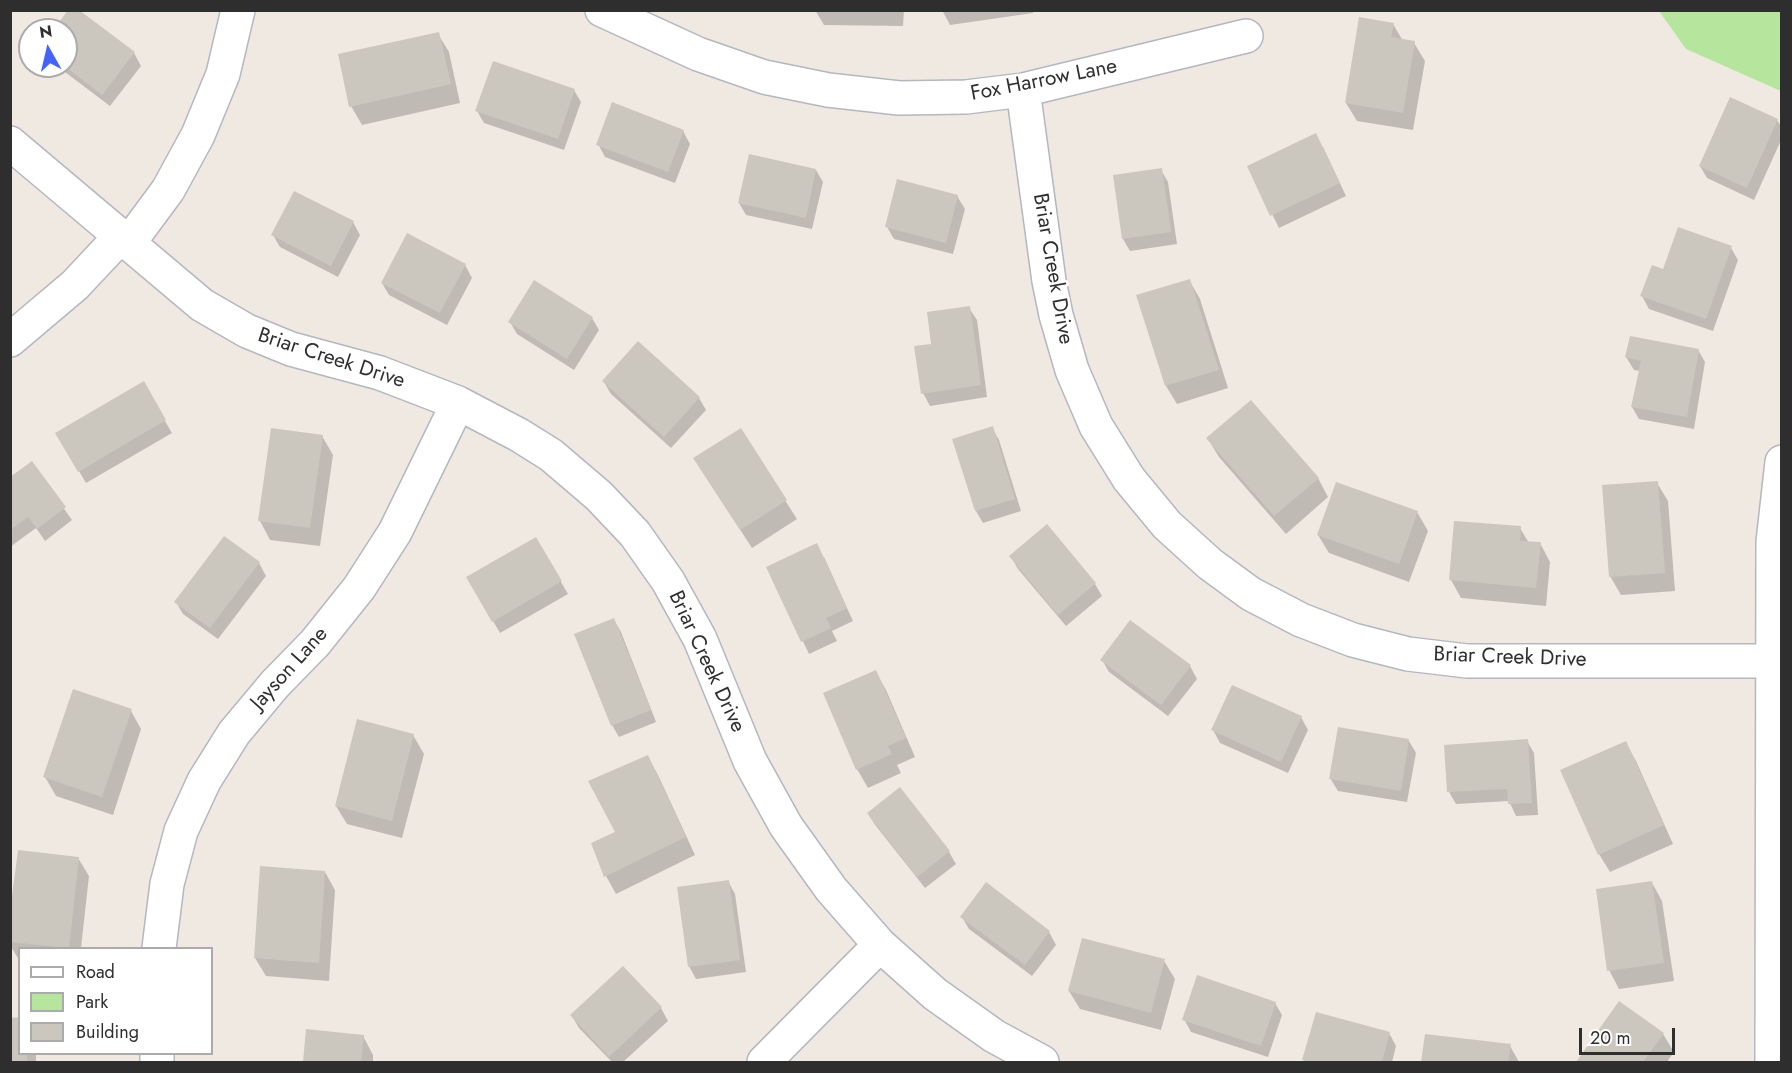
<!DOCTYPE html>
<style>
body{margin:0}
#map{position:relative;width:1792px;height:1073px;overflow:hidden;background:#efe9e1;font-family:Jost,sans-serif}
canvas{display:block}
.frame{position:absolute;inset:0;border:12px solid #2e2e2e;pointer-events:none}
.legend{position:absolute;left:18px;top:947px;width:195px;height:108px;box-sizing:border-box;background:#fff;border:2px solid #ababab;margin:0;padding:8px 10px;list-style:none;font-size:18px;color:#2e2e2e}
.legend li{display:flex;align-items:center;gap:12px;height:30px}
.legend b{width:30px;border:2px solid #ababab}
.north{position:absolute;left:18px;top:18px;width:60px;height:60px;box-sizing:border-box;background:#fff;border:2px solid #ababab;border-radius:50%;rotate:352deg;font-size:16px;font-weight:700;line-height:24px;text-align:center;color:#2e2e2e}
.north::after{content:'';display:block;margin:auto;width:21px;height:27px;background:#4264fb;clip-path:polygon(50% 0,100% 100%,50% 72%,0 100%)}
.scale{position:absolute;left:1579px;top:1028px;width:96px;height:27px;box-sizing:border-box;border:3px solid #2e2e2e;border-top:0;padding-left:8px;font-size:18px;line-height:21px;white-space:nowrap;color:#2e2e2e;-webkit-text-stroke:4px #fff;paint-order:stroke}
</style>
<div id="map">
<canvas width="1792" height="1073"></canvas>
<div class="frame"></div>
<ul class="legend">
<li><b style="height:8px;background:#fff"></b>Road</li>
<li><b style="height:16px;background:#b6e59e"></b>Park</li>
<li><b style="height:16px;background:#cbc7bf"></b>Building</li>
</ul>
<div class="north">N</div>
<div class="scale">20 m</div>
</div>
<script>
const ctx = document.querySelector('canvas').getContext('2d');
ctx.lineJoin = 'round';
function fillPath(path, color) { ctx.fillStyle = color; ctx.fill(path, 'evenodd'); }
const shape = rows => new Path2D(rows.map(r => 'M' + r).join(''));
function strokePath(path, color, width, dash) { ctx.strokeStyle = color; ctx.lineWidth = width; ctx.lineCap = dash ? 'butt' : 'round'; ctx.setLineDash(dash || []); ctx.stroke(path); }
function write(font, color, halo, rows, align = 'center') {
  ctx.font = font + ' Jost,sans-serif'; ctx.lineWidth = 5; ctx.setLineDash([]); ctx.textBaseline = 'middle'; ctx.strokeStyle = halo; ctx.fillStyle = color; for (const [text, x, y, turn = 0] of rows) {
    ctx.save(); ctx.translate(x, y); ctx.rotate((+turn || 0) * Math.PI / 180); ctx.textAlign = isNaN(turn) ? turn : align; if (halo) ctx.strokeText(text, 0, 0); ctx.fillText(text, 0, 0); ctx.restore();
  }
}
const green = shape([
 [1659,11,1781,11,1781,91,1686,49]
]);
const shadow = shape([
 [70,10,134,53,141,66,110,106,57,66,66,66,66,30,55,30],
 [815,10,904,10,903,26,824,25],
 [942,10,1033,10,1033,13,950,25],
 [1393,24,1403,41,1414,43,1425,61,1413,130,1357,121,1346,103],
 [438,34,449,52,460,103,362,125,351,106],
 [574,90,581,102,564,150,484,123,477,111],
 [1777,120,1782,128,1782,138,1754,200,1707,178,1700,166],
 [683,131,690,144,675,183,605,157,598,144],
 [1323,147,1346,196,1279,228,1249,167],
 [816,170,823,182,812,229,746,215,739,203],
 [1161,170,1168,182,1177,244,1130,251,1123,239],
 [957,196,965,209,953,254,894,239,887,227],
 [353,222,360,235,338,277,280,247,273,235],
 [1731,248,1738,260,1713,331,1649,309,1642,296,1664,271],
 [465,265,472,278,447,325,389,295,382,283],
 [1189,280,1200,299,1228,388,1177,404,1166,386,1138,296],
 [969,308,977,320,987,397,930,406,923,393,933,345],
 [592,318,599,330,574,370,517,334,510,322],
 [1698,350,1705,362,1694,429,1639,419,1632,407,1640,371,1634,370,1626,357],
 [604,382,699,398,706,410,671,448,611,394],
 [143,384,172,433,86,483,57,434],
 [992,428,999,440,1021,511,983,523,976,511,954,440],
 [740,430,797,519,752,548,706,477],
 [322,436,333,455,320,546,270,540,260,521],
 [1208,439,1318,478,1328,497,1286,534,1219,457],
 [32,463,72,520,45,541,36,528,10,547,10,479],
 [1657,483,1668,501,1675,591,1621,595,1610,576],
 [1417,512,1428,531,1409,582,1329,553,1318,535],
 [1520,528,1529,543,1540,543,1550,562,1546,606,1461,598,1451,580],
 [536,539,568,594,500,633,468,578],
 [824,557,853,621,832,631,837,641,809,654,768,568],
 [1011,557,1095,584,1102,596,1066,626,1018,569],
 [259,563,266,576,218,639,183,614,176,602],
 [614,620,621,632,656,722,619,737,612,725],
 [1102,660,1190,666,1197,679,1168,716,1109,672],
 [876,672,886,690,915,757,897,765,901,773,868,788,857,769],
 [131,711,141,729,113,815,56,796,45,777],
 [1301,717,1308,730,1288,773,1220,743,1213,730],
 [413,735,424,754,402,838,347,824,336,806],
 [1409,741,1416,753,1407,802,1338,791,1330,778],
 [1527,741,1534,753,1538,815,1516,816,1509,801,1456,804,1449,792],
 [1626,743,1636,761,1673,844,1610,872,1599,854],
 [648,757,658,775,695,855,616,894,606,876,617,833],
 [868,814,949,852,956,864,925,888,876,826],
 [78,858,89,876,81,948,20,948,19,960,10,945,10,923],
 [325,872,335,890,329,981,266,976,255,958],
 [728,881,735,894,746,972,696,979,689,966],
 [1652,883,1662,901,1674,981,1619,989,1609,970],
 [986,885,1049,932,1056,945,1032,976,969,929,962,917],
 [1164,961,1175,979,1161,1030,1080,1009,1069,991],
 [623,968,661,1008,668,1021,623,1062,612,1062,579,1028,572,1016],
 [1275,1003,1282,1015,1268,1057,1191,1032,1184,1019],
 [1620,1003,1663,1034,1674,1052,1667,1062,1577,1062],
 [10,1019,20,1054,36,1054,36,1062,10,1062],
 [308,1030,363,1036,373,1055,373,1062,304,1062],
 [1389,1033,1396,1046,1392,1062,1306,1062,1304,1060],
 [1426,1035,1510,1046,1519,1062,1423,1062]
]);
const building = shape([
 [68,10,79,10,135,52,102,95,66,67,66,30,53,30],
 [1359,17,1394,23,1391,37,1415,41,1403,113,1345,103],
 [439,32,451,84,349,107,338,54],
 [493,61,575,89,558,139,475,111],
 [1730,97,1778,119,1747,188,1699,166],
 [612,102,684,130,668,172,596,145],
 [1316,133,1340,183,1270,216,1247,166],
 [749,154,816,169,806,218,738,203],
 [1162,168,1171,232,1122,239,1113,175],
 [897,179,958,195,946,243,885,227],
 [294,191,354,221,331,266,271,235],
 [1678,227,1732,246,1706,319,1640,296,1652,265,1663,269],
 [407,233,466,264,440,313,381,283],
 [1190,279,1219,370,1165,386,1136,295],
 [534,280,593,317,567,359,508,322],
 [970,306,981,385,921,394,914,346,931,344,927,312],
 [1630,336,1699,349,1687,417,1631,407,1641,361,1625,357],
 [638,341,700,397,664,437,602,381],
 [144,381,166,420,78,472,55,433],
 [1251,400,1319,478,1274,516,1206,438],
 [993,426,1015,499,975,511,952,439],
 [271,428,323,435,310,528,258,521],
 [741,428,787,500,740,530,693,458],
 [32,461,66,507,37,529,28,517,10,530,10,477],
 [1658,481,1665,573,1609,577,1602,485],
 [1336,482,1418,511,1399,564,1317,535],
 [1454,521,1521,526,1520,541,1541,542,1536,588,1449,580],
 [1047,524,1096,583,1058,615,1009,556],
 [224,536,260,562,210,628,174,602],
 [536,537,562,581,492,622,466,577],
 [817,543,847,608,826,618,831,628,801,642,766,567],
 [614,618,651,710,611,726,574,634],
 [1130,620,1191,665,1161,705,1100,660],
 [876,670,906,738,888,746,892,754,856,770,823,693],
 [1232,685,1302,716,1281,762,1211,730],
 [73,689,132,709,102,797,43,777],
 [357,719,414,734,392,821,335,806],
 [1338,727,1409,739,1401,791,1329,779],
 [1528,739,1532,803,1508,804,1507,789,1447,792,1444,745],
 [1626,741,1664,825,1598,855,1560,770],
 [648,755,686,837,604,877,591,843,615,832,588,781],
 [900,787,950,851,917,877,867,813],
 [18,850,79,857,69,948,10,942,10,911],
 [260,866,325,871,319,963,254,958],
 [729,880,740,960,688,967,677,887],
 [1652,881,1664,963,1607,971,1596,889],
 [986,882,1050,931,1025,965,960,917],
 [1082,938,1165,959,1151,1013,1068,991],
 [623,966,662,1007,609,1057,570,1015],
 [1197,975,1276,1002,1261,1046,1182,1020],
 [1619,1001,1664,1033,1643,1062,1576,1062],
 [1316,1012,1390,1032,1382,1062,1312,1062,1302,1060],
 [20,1017,20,1054,27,1054,27,1062,10,1062,10,1018],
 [306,1029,364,1035,361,1062,303,1062],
 [1425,1034,1511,1044,1508,1062,1421,1062]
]);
const minor = shape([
 [602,10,698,54,764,77,828,90,899,98,966,97,1023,90,1246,36],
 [1023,90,1049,281,1056,315,1072,370,1096,426,1129,479,1167,525,1210,564,1251,594,1301,620,1353,640,1408,654,1467,661,1782,661],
 [10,143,202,305,247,331,291,349,380,373,458,403,519,435,551,455,599,496,635,534,668,581,700,639,750,761,786,826,831,889,880,945,935,994,994,1036,1042,1062],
 [128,244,168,190,198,135,223,74,238,10],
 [10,340,75,285,120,237],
 [159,948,167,884,181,831,204,781,234,733,275,684,315,643,359,588,395,532,458,403],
 [157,1062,157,1054],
 [764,1062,880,945],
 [1772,1062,1773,542,1782,462]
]);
const streetNames = [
 ["Fox Harrow Lane",1044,81,-11],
 ["Briar Creek Drive",1052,269,80],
 ["Briar Creek Drive",331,359,18],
 ["Briar Creek Drive",1510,658,2],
 ["Briar Creek Drive",706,662,65],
 ["Jayson Lane",290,669,-48]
];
fillPath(green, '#b6e59e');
fillPath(shadow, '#0003');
fillPath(building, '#cbc7bf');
strokePath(minor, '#b4b7c1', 36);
strokePath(minor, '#fff', 33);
write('21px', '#2e2e2e', '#fff', streetNames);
</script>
